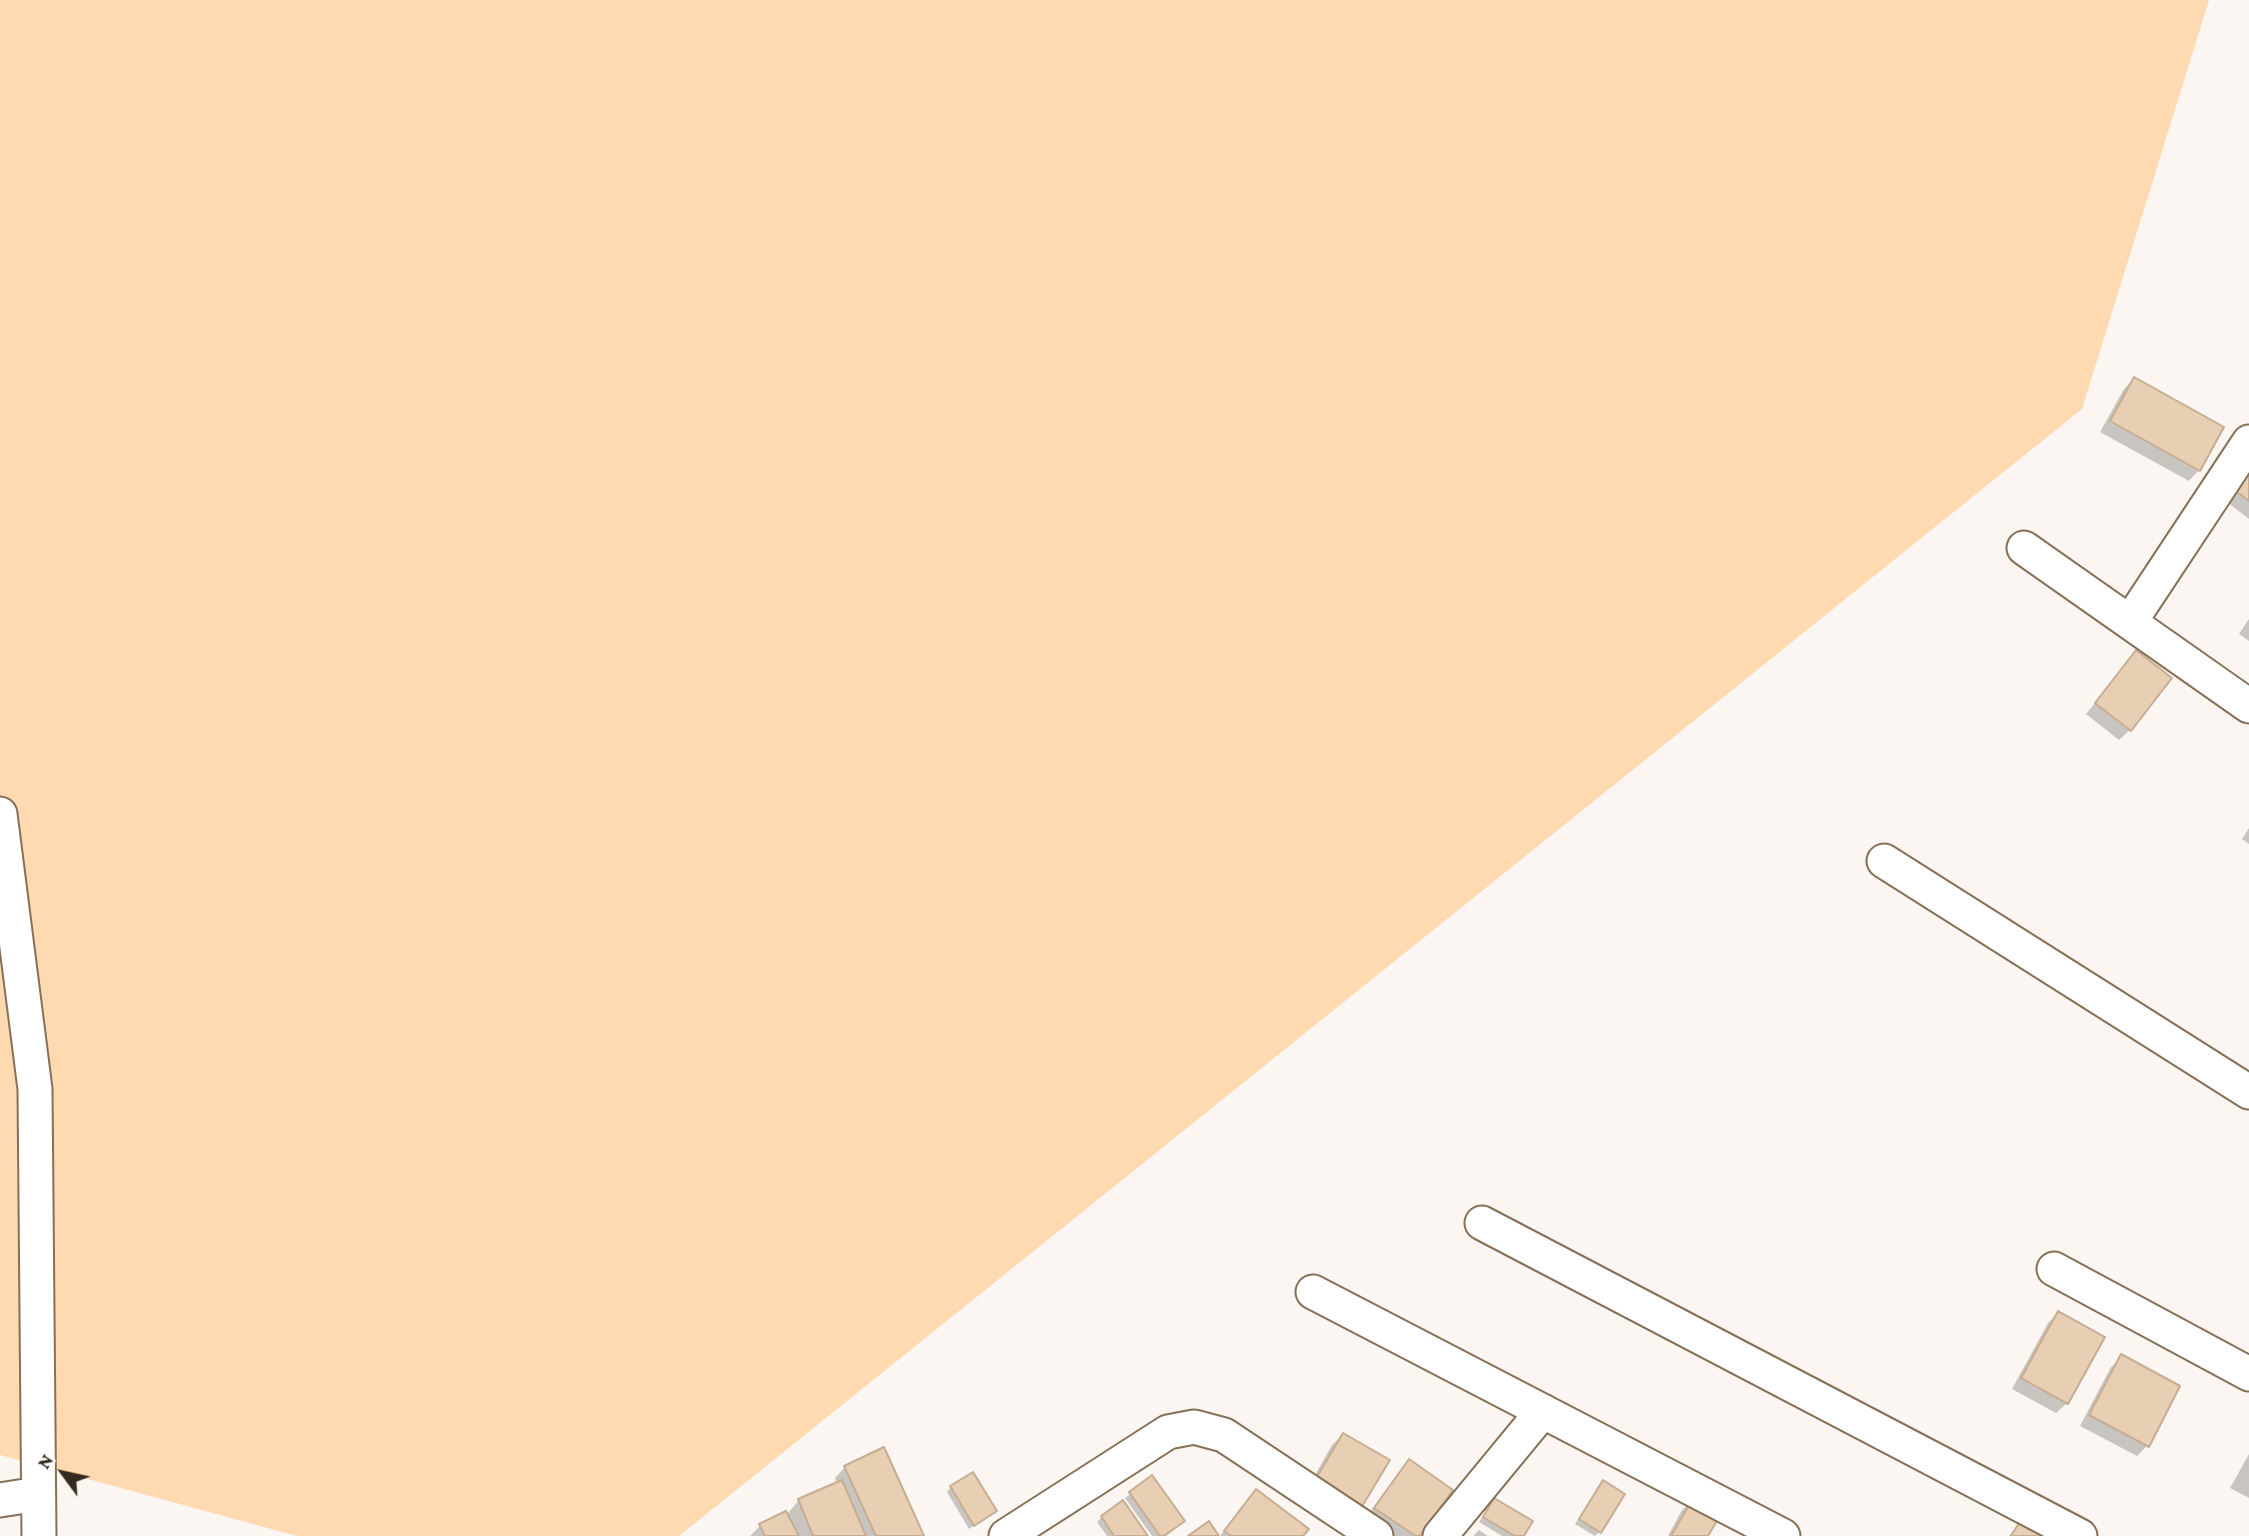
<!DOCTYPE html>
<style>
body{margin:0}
#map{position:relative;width:2249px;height:1536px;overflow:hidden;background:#fbf6f1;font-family:"Crimson Pro",serif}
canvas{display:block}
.north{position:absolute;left:28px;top:1438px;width:70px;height:70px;-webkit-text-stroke:5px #fff;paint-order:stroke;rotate:303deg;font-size:19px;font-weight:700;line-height:28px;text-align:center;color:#342b20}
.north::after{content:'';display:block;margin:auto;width:24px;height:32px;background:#342b20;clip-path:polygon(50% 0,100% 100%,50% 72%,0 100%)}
</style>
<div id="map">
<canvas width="2249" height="1536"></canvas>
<div class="north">N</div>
</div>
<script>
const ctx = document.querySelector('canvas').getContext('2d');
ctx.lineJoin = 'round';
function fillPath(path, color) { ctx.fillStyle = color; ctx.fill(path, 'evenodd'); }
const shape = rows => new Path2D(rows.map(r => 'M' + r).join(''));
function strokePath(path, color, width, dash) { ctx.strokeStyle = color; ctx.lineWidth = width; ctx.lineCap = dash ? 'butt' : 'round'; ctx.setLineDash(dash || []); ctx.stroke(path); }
const green = shape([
 [0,0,2209,0,2082,409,679,1536,297,1536,0,1455]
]);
const shadow = shape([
 [2134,379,2199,470,2189,481,2100,432,2124,389],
 [2249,458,2249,519,2219,496],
 [2249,619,2249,641,2239,634],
 [2136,653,2130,730,2119,740,2086,714],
 [2249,828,2249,844,2242,839],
 [2058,1313,2067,1403,2056,1413,2012,1389,2048,1323],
 [2122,1357,2147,1446,2137,1456,2080,1426,2111,1367],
 [1343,1435,1387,1461,1306,1491,1332,1445],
 [2249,1454,2249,1498,2230,1488],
 [1409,1461,1418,1536,1390,1536,1365,1519,1399,1472],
 [845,1467,923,1536,750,1536,760,1526,789,1512,799,1500,837,1484,835,1478],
 [1152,1477,1163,1536,1152,1536,1125,1498],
 [951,1487,995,1511,969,1529,947,1492],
 [1599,1487,1600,1531,1595,1536,1575,1524],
 [1494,1500,1522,1536,1502,1536,1479,1522],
 [1693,1500,1706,1536,1668,1536,1682,1510],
 [1246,1502,1301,1536,1220,1536],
 [2026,1514,2063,1536,2009,1536],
 [1102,1517,1146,1536,1107,1536,1097,1522],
 [1479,1530,1488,1536,1473,1536]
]);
const building = shape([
 [2134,377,2224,427,2200,471,2110,421,2134,377],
 [2249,458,2249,501,2228,485,2249,458],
 [2136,650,2172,678,2131,731,2095,703,2136,650],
 [2058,1311,2105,1337,2068,1404,2021,1378,2058,1311],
 [2121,1354,2180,1386,2149,1447,2089,1415,2121,1354],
 [1343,1433,1390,1460,1361,1508,1315,1480,1343,1433],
 [884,1447,924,1536,876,1536,844,1466,884,1447],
 [1409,1459,1453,1490,1420,1536,1416,1536,1374,1508,1409,1459],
 [973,1472,997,1511,974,1526,950,1486,973,1472],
 [1152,1475,1185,1521,1164,1536,1160,1536,1129,1492,1152,1475],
 [842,1480,866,1536,813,1536,798,1499,842,1480],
 [1603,1480,1625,1494,1601,1533,1579,1519,1603,1480],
 [1256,1489,1309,1529,1303,1536,1231,1536,1224,1531,1256,1489],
 [1494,1498,1533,1521,1524,1536,1515,1536,1483,1517,1494,1498],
 [1693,1498,1721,1514,1708,1536,1671,1536,1693,1498],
 [1123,1500,1148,1536,1114,1536,1101,1516,1123,1500],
 [786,1511,799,1536,765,1536,759,1524,786,1511],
 [2026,1512,2067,1536,2011,1536,2026,1512],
 [1209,1521,1219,1536,1188,1536,1209,1521]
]);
const minor = shape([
 [2024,548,2249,706],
 [2130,622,2249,442],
 [0,814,35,1089,39,1536],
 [1884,861,2249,1092],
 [1482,1223,2080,1536],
 [2054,1269,2249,1374],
 [1313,1292,1783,1536],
 [0,1500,38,1494],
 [1006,1536,1168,1432,1194,1427,1224,1435,1376,1536],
 [1440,1536,1543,1411]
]);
fillPath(green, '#ffd9b0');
fillPath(shadow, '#0003');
fillPath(building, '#e8cfb4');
strokePath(building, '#c5ad93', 2);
strokePath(minor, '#867057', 37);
strokePath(minor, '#fff', 33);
</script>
